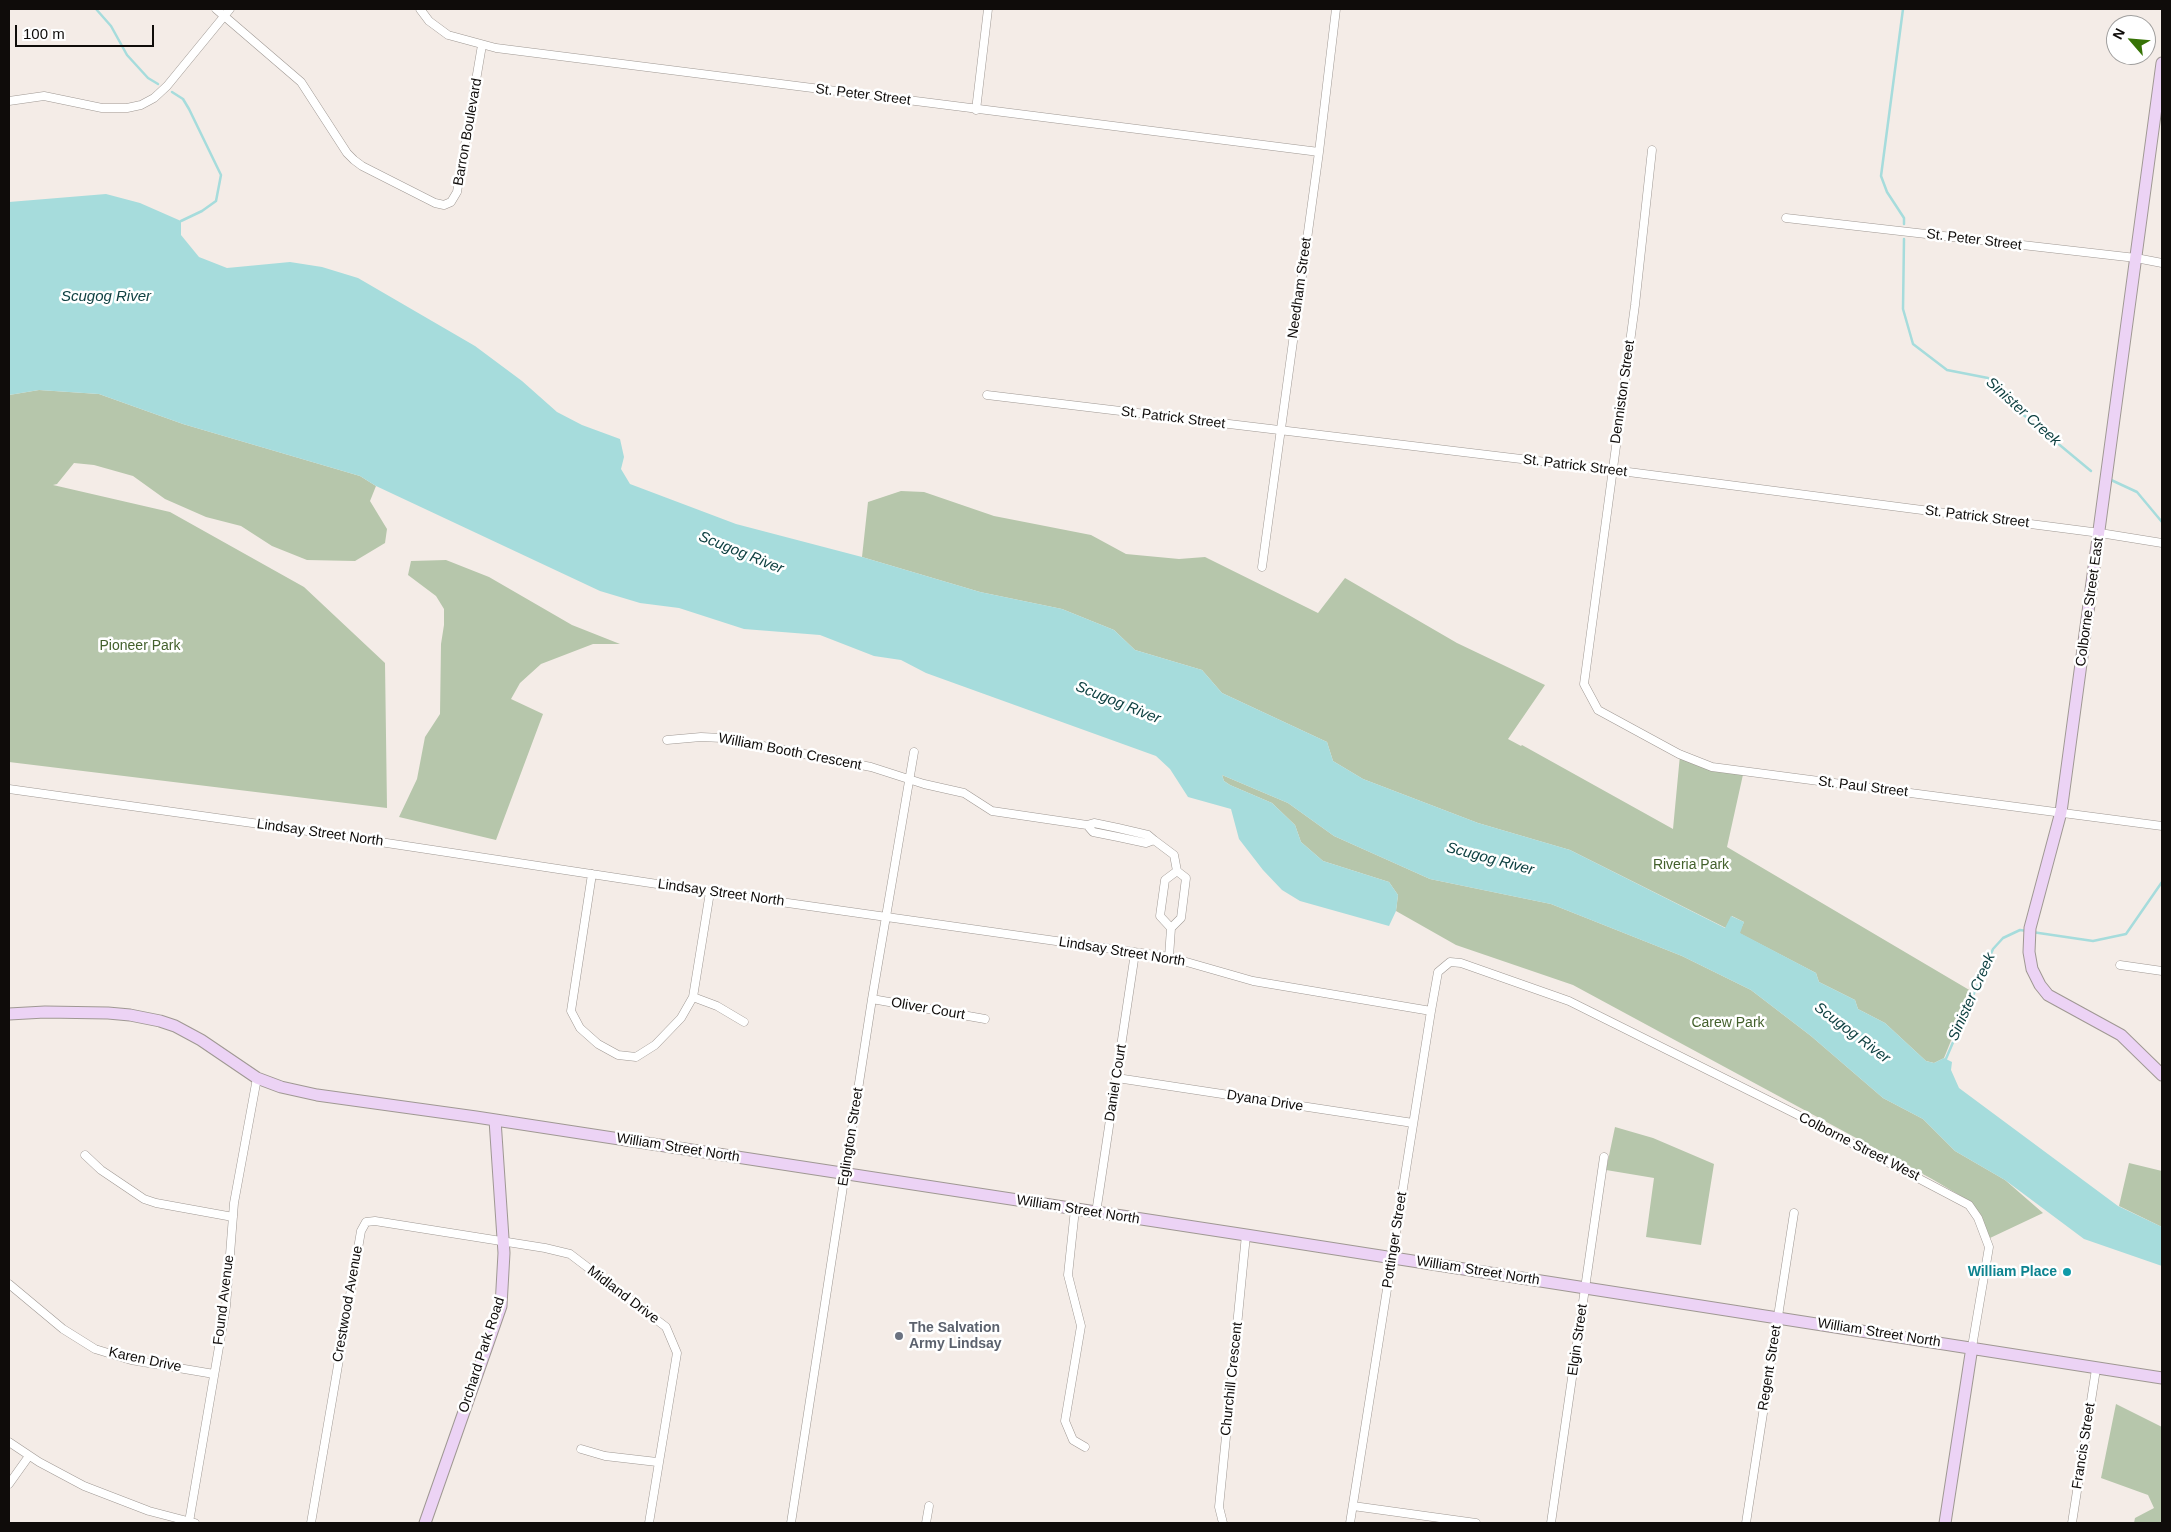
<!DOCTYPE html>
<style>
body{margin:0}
#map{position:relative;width:2171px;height:1532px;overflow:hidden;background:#f4ece7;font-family:Arial,sans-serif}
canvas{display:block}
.frame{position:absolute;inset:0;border:10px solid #0f0c0a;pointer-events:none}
.north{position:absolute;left:2106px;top:15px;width:50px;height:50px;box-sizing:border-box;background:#fff;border:1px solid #9f9e9d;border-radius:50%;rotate:297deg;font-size:14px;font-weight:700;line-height:20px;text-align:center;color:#0f0c0a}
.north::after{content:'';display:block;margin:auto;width:18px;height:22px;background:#377306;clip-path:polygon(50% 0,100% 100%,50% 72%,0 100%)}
.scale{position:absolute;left:15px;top:25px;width:139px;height:22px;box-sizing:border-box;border:2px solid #0f0c0a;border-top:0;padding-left:6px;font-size:15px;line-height:18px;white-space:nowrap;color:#0f0c0a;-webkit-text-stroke:4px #fff;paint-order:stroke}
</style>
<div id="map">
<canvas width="2171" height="1532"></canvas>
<div class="frame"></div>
<div class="north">N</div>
<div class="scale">100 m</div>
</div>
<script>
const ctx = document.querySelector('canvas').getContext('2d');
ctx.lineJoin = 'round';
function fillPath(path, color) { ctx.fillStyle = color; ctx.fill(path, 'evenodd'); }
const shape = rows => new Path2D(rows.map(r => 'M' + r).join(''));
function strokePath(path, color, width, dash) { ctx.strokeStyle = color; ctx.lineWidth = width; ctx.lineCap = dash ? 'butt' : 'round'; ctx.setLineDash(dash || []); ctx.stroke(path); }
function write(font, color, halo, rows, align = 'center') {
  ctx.font = font + ' Arial,sans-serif'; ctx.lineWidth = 5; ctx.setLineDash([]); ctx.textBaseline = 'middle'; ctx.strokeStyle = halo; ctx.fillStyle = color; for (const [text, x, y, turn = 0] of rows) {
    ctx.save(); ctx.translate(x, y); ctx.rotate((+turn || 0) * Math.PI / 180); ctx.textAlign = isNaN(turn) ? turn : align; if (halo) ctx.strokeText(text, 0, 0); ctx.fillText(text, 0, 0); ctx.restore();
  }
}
const green = shape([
 [39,390,99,394,183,424,360,476,376,486,370,501,387,529,385,543,355,561,307,560,272,546,241,526,206,517,165,499,133,476,94,465,74,463,57,484,53,485,170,512,304,587,385,663,387,808,9,762,9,395],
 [901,491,924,492,994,516,1091,535,1126,554,1179,559,1205,557,1318,613,1345,578,1457,643,1545,685,1508,739,1521,746,1522,745,1673,829,1680,755,1720,767,1744,770,1727,847,1971,991,1944,1058,1934,1063,1926,1061,1885,1023,1858,1009,1855,1000,1819,982,1816,973,1739,933,1744,922,1732,916,1726,928,1570,850,1478,823,1363,779,1333,761,1327,742,1222,693,1202,670,1135,650,1114,630,1062,609,980,592,862,557,868,502],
 [446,560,489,577,572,625,620,644,593,644,541,664,520,683,511,699,543,714,496,840,399,817,417,779,425,737,440,714,441,644,444,625,444,609,436,596,408,575,411,561],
 [1222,775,1288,803,1334,836,1430,879,1551,904,1682,956,1751,990,1811,1036,1883,1098,1923,1119,1955,1151,2005,1180,2043,1213,1990,1238,1971,1202,1932,1179,1573,985,1456,945,1396,911,1398,895,1389,882,1323,861,1301,842,1295,825,1272,803,1230,785,1224,781],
 [1615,1127,1653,1138,1714,1164,1701,1245,1646,1237,1654,1178,1606,1170],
 [2129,1163,2162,1171,2162,1227,2119,1206],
 [2116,1404,2162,1427,2162,1523,2134,1523,2135,1518,2154,1508,2148,1495,2101,1478]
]);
const water = shape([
 [106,194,140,203,181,221,181,235,199,257,227,268,290,262,322,267,358,278,475,346,522,381,557,412,582,425,620,439,624,457,621,469,630,484,736,524,862,557,980,592,1062,609,1114,630,1135,650,1202,670,1222,693,1327,742,1333,761,1363,779,1478,823,1570,850,1725,928,1731,916,1744,922,1740,933,1816,973,1819,982,1855,1000,1858,1009,1885,1023,1926,1061,1934,1063,1944,1058,1952,1062,1951,1070,1959,1088,2118,1206,2162,1227,2162,1266,2084,1239,2005,1180,1955,1151,1923,1119,1883,1098,1811,1036,1751,990,1682,956,1551,904,1430,879,1334,836,1288,803,1222,775,1224,781,1230,785,1272,803,1295,825,1301,842,1323,861,1389,882,1398,895,1396,911,1389,926,1300,901,1282,890,1263,870,1239,839,1231,809,1188,797,1170,769,1156,756,926,673,901,660,874,656,820,635,744,629,679,608,640,603,600,591,376,486,360,476,183,424,99,394,39,390,9,395,9,202]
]);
const stream = shape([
 [96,9,111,26,127,55,148,78,158,84],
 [1903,9,1881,176,1887,192,1904,218,1904,224],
 [172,92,183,99,189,109,221,175,216,201,202,211,181,221],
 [1904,239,1903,309,1913,344,1947,370,1988,378,2008,402,2091,471],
 [2109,479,2137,492,2162,522],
 [2032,932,2093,941,2126,934,2162,882],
 [1945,1061,1993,949,2003,938,2020,930,2027,931]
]);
const street = shape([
 [216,9,301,82,347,153,354,160,362,166,435,203,444,205,451,202,457,192,482,45],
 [420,9,429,21,448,35,496,48,1319,152],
 [9,101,44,96,102,108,127,108,141,105,154,98,167,86,230,9],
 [976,110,988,9],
 [1652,150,1635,305,1584,684,1598,710,1679,754,1712,767,2162,826],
 [1786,218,2136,258,2162,263],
 [987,395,1613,470,2100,533,2162,543],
 [1262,567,1319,152,1336,9],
 [667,740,701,737,722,738,871,767,924,784,964,793,992,811,1087,825],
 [9,789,281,827,710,892,1169,957,1253,981,1431,1011],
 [1154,840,1148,835,1118,828,1094,823,1087,825,1093,832,1118,837,1146,843,1154,840,1174,855,1177,871,1165,880,1160,916,1171,928,1181,918,1186,878,1177,871],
 [592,874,571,1011,580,1028,598,1044,618,1055,636,1057,655,1045,681,1018,693,997,710,892],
 [1169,957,1171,928],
 [2120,965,2162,971],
 [693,997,717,1006,744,1022],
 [872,999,985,1019],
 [1117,1078,1413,1123],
 [85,1155,101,1170,144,1199,156,1203,233,1217],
 [1075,1209,1068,1275,1081,1326,1065,1421,1073,1440,1085,1447],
 [1096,1213,1135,953],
 [9,1284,63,1329,95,1349,131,1360,214,1374],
 [9,1442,39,1462,84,1486,149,1511,195,1523],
 [581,1449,605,1456,657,1462],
 [9,1484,29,1456],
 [1353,1506,1476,1523],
 [189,1522,226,1306,234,1203,257,1078],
 [311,1523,361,1231,366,1222,375,1221,545,1248,570,1254,666,1327,677,1353,649,1523],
 [791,1523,872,999,914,752],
 [926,1523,929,1506],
 [1223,1523,1219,1507,1246,1235],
 [1350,1523,1431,1011,1438,972,1450,962,1461,963,1569,1001,1798,1115,1969,1205,1978,1218,1989,1247,1972,1347],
 [1551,1523,1604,1157],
 [1746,1523,1794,1213],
 [2072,1523,2096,1369]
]);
const secondary = shape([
 [2162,63,2061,812,2030,928,2029,952,2032,969,2040,985,2048,995,2121,1035,2162,1075],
 [9,1014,45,1012,108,1013,130,1015,160,1021,175,1026,201,1040,257,1078,281,1087,317,1095,476,1117,1246,1235,2162,1378],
 [425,1523,501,1306,504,1253,495,1120],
 [1945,1523,1972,1347]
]);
const markers = [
 [2067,1272,5,"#0f9aa8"],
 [899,1336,5,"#6b7280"]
];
const streetNames = [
 ["St. Peter Street",863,95,7],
 ["Barron Boulevard",468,132,-80],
 ["St. Peter Street",1974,240,7],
 ["Needham Street",1300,288,-82],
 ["Denniston Street",1623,392,-82],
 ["St. Patrick Street",1173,418,7],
 ["St. Patrick Street",1575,466,7],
 ["St. Patrick Street",1977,517,7],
 ["Colborne Street East",2090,602,-82],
 ["William Booth Crescent",790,752,11],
 ["St. Paul Street",1863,787,7],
 ["Lindsay Street North",320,833,8],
 ["Lindsay Street North",721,893,8],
 ["Lindsay Street North",1122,952,9],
 ["Oliver Court",928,1009,10],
 ["Daniel Court",1116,1083,-81],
 ["Dyana Drive",1265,1101,9],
 ["Eglington Street",851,1137,-81],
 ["Colborne Street West",1859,1147,27],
 ["William Street North",678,1148,9],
 ["William Street North",1078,1210,9],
 ["Pottinger Street",1395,1240,-81],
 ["William Street North",1478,1271,9],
 ["Midland Drive",623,1295,37],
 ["Found Avenue",224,1300,-83],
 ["Crestwood Avenue",348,1304,-80],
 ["William Street North",1879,1333,9],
 ["Elgin Street",1578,1340,-82],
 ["Orchard Park Road",482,1355,-72],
 ["Karen Drive",145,1360,12],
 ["Regent Street",1770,1368,-81],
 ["Churchill Crescent",1232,1379,-84],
 ["Francis Street",2084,1446,-81]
];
const parkNames = [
 ["Pioneer Park",140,646],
 ["Riveria Park",1691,865],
 ["Carew Park",1728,1023]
];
const cultureNames = [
 ["William Place",2057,1272]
];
const worshipNames = [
 ["The Salvation",909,1328],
 ["Army Lindsay",909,1344]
];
const waterNames = [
 ["Scugog River",106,297],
 ["Sinister Creek",2023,412,42],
 ["Scugog River",741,553,22],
 ["Scugog River",1118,703,22],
 ["Scugog River",1490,859,15],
 ["Sinister Creek",1972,997,-66],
 ["Scugog River",1852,1033,37]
];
fillPath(green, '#b6c6ab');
fillPath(water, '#a6dcdc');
strokePath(stream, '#a6dcdc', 2.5);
strokePath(street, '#9f9893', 9);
strokePath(secondary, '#9f9893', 13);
strokePath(street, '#fff', 8);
strokePath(secondary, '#ecd3f5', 11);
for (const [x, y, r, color] of markers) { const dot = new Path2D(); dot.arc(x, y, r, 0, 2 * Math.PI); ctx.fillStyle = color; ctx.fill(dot); strokePath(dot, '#fff', 2); }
write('14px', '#0f0c0a', '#fff', streetNames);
write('14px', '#43602c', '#fff', parkNames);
write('bold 14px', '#0d838f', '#fff', cultureNames, 'right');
write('bold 14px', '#5b616d', '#fff', worshipNames, 'left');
write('italic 15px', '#0f4142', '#fff', waterNames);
</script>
